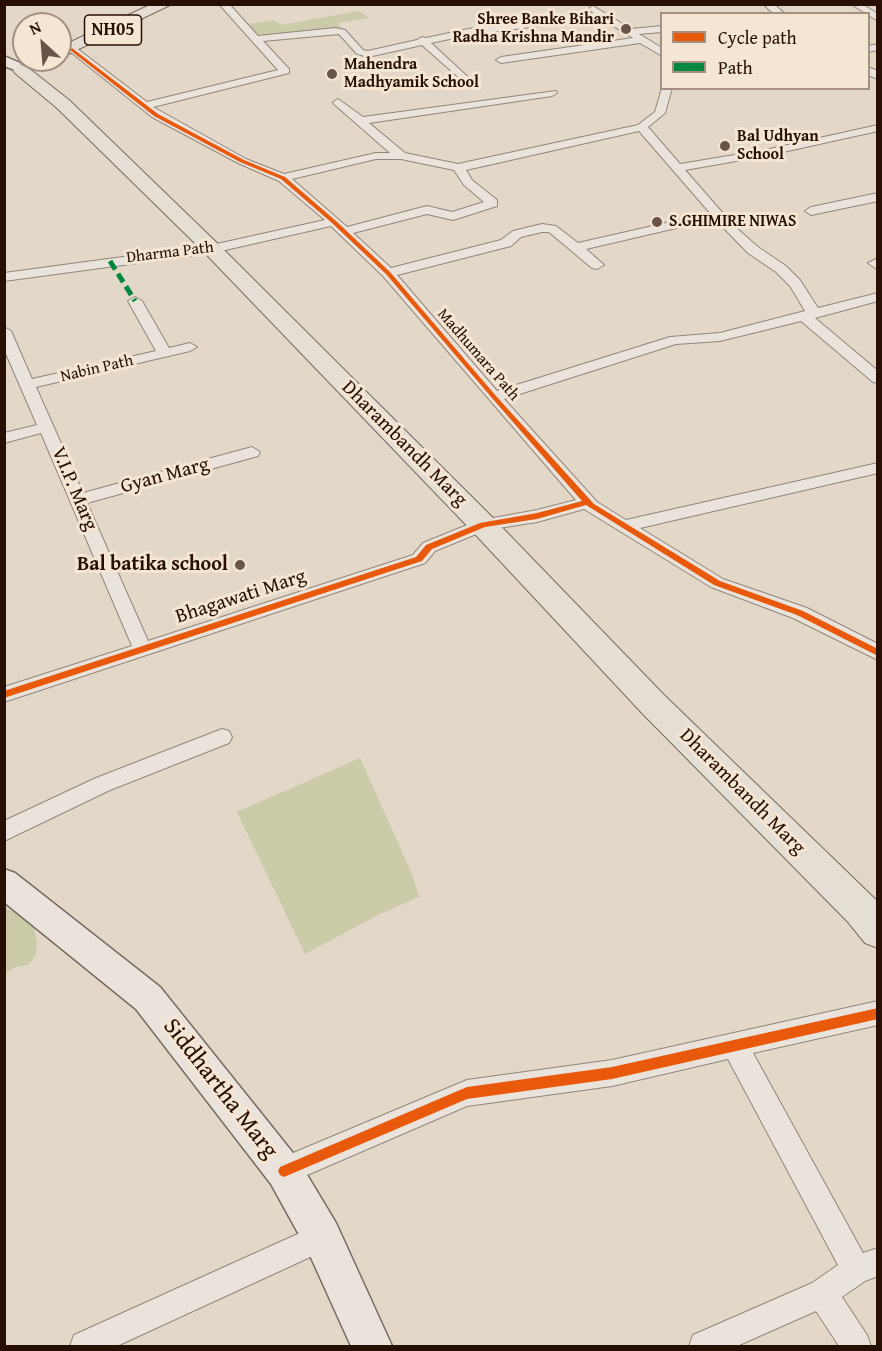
<!DOCTYPE html>
<style>
body{margin:0}
#map{position:relative;width:882px;height:1351px;overflow:hidden;background:#e3d7c7;font-family:"Gentium Book Plus",serif}
canvas{display:block}
.frame{position:absolute;inset:0;border:6px solid #270f04;pointer-events:none}
.legend{position:absolute;left:660px;top:12px;width:210px;height:78px;box-sizing:border-box;background:#f5e6d3;border:2px solid #a39080;margin:0;padding:8px 10px;list-style:none;font-size:18px;color:#270f04}
.legend li{display:flex;align-items:center;gap:12px;height:30px}
.legend b{width:30px;border:2px solid #a39080}
.north{position:absolute;left:12px;top:12px;width:60px;height:60px;box-sizing:border-box;background:#f5e6d3;border:2px solid #a39080;border-radius:50%;rotate:334deg;font-size:16px;font-weight:700;line-height:24px;text-align:center;color:#270f04}
.north::after{content:'';display:block;margin:auto;width:21px;height:27px;background:#695548;clip-path:polygon(50% 0,100% 100%,50% 72%,0 100%)}
</style>
<div id="map">
<canvas width="882" height="1351"></canvas>
<div class="frame"></div>
<ul class="legend">
<li><b style="height:8px;background:#e8590c"></b>Cycle path</li>
<li><b style="height:8px;background:#00873e"></b>Path</li>
</ul>
<div class="north">N</div>
</div>
<script>
const ctx = document.querySelector('canvas').getContext('2d');
ctx.lineJoin = 'round';
function fillPath(path, color) { ctx.fillStyle = color; ctx.fill(path, 'evenodd'); }
const shape = rows => new Path2D(rows.map(r => 'M' + r).join(''));
function strokePath(path, color, width, dash) { ctx.strokeStyle = color; ctx.lineWidth = width; ctx.lineCap = dash ? 'butt' : 'round'; ctx.setLineDash(dash || []); ctx.stroke(path); }
function write(font, color, halo, rows, align = 'center') {
  ctx.font = font + ' "Gentium Book Plus",serif'; ctx.lineWidth = 6; ctx.setLineDash([]); ctx.textBaseline = 'middle'; ctx.strokeStyle = halo; ctx.fillStyle = color; for (const [text, x, y, turn = 0] of rows) {
    ctx.save(); ctx.translate(x, y); ctx.rotate((+turn || 0) * Math.PI / 180); ctx.textAlign = isNaN(turn) ? turn : align; if (halo) ctx.strokeText(text, 0, 0); ctx.fillText(text, 0, 0); ctx.restore();
  }
}
const green = shape([
 [359,11,369,18,337,23,342,28,260,38,248,24,274,20,281,25],
 [360,758,412,874,419,897,378,915,305,954,237,812],
 [4,908,32,919,37,941,36,955,28,965,16,967,5,973]
]);
const street = shape([
 [219,4,229,4,258,36,335,28,345,30,363,50,368,51,417,40,422,37,426,38,468,29,594,13,588,9,593,6,631,29,662,26,662,32,639,34,662,48,662,56,640,43,501,63,496,60,501,57,633,38,601,18,468,35,431,43,470,79,471,81,466,84,422,45,368,57,357,54,339,34,263,41,289,69,289,73,153,107,246,159,284,174,376,153,390,153,334,104,333,102,338,99,363,117,556,91,557,93,552,96,369,123,405,153,458,164,638,125,655,112,662,88,672,88,665,113,648,127,680,164,765,150,878,125,878,131,765,156,685,170,734,226,758,247,786,266,800,280,818,308,878,293,878,301,815,318,878,371,878,383,873,382,801,321,720,341,676,344,504,399,597,502,626,520,878,463,878,473,640,528,723,579,807,608,878,644,878,660,793,618,711,587,584,509,537,522,486,530,435,551,425,563,4,702,4,687,132,646,41,433,4,443,4,433,37,425,4,349,4,327,11,331,32,379,156,351,128,301,135,297,142,301,169,348,190,343,197,347,190,351,36,387,83,493,252,447,260,452,258,456,87,503,148,641,413,555,423,543,477,521,537,510,576,500,383,276,331,226,212,253,4,281,4,273,212,245,325,220,279,181,238,163,152,117,67,49,75,47,147,102,278,70,219,4],
 [639,131,710,213,578,243,556,226,542,224,513,231,501,240,391,268,353,233,427,214,453,220,497,206,497,200,472,180,466,170,639,131],
 [376,159,401,159,454,170,464,185,484,202,452,212,427,206,347,227,292,179,376,159],
 [715,219,748,253,776,272,790,286,805,311,720,333,670,337,497,391,397,275,511,246,521,237,542,232,549,232,592,268,597,269,604,265,586,249,715,219],
 [763,4,774,4,785,14,774,14,763,4],
 [851,4,862,4,878,14,878,21,851,4],
 [878,44,878,50,868,52,868,46,878,44],
 [868,67,878,71,878,79,868,75,868,67],
 [878,193,878,201,811,215,805,211,811,207,878,193],
 [878,258,878,270,868,263,878,258],
 [222,729,229,731,232,737,229,743,110,790,4,841,4,821,96,778,222,729],
 [878,1001,878,1025,753,1053,863,1253,878,1248,878,1276,865,1281,842,1297,867,1335,871,1346,839,1346,816,1311,737,1346,689,1346,693,1335,812,1283,838,1265,728,1059,612,1086,467,1106,284,1185,274,1181,270,1171,274,1161,467,1080,612,1060,878,1001],
 [322,1223,332,1227,336,1237,332,1247,117,1346,70,1346,74,1335,322,1223]
]);
const secondary = shape([
 [4,56,20,63,22,66,20,69,15,70,4,66,4,56],
 [4,869,15,873,160,987,297,1158,336,1223,392,1346,351,1346,308,1251,271,1184,136,1009,4,902,4,869]
]);
const primary = shape([
 [152,4,172,4,60,58,60,47,152,4],
 [21,65,27,67,69,100,219,245,493,518,664,695,874,898,878,902,878,948,865,943,848,922,642,713,473,532,205,253,57,108,15,73,13,70,21,65]
]);
const quiet = shape([
 [110,261,135,301]
]);
const cycleway = shape([
 [72,48,158,114,244,160,285,177,336,221,390,272,496,396,594,504,720,581,803,611,878,649,878,656,797,615,714,585,586,505,537,519,485,527,432,549,422,561,4,698,4,691,416,557,426,545,480,523,537,513,582,501,492,398,386,274,332,223,281,179,240,162,154,116,70,50,72,48],
 [878,1008,878,1019,612,1079,467,1099,284,1177,280,1175,278,1171,280,1167,467,1087,612,1067,878,1008]
]);
const markers = [
 [626,29,6,"#695548"],
 [332,74,6,"#695548"],
 [725,146,6,"#695548"],
 [657,222,6,"#695548"],
 [240,565,6,"#695548"]
];
const farPoinames = [
 ["Shree Banke Bihari",614,20,"right"],
 ["Radha Krishna Mandir",614,38,"right"],
 ["Mahendra",344,65],
 ["Madhyamik School",344,83],
 ["Bal Udhyan",737,137],
 ["School",737,155],
 ["S.GHIMIRE NIWAS",669,222]
];
const farStreetnames = [
 ["Dharma Path",170,253,-7],
 ["Madhumara Path",478,355,49],
 ["Nabin Path",97,369,-13]
];
const shields = [
 [113,30,57]
];
const shieldNames = [
 ["NH05",113,30]
];
const streetNames = [
 ["Dharambandh Marg",404,444,45],
 ["Gyan Marg",165,476,-15],
 ["V.I.P. Marg",74,489,67],
 ["Bhagawati Marg",241,597,-18],
 ["Dharambandh Marg",742,792,45]
];
const poiNames = [
 ["Bal batika school",228,565]
];
const nearStreetnames = [
 ["Siddhartha Marg",220,1089,52]
];
fillPath(green, '#cbcaa9');
strokePath(street, '#90867c', 2);
strokePath(secondary, '#766b62', 3);
strokePath(primary, '#766b62', 2);
fillPath(street, '#e9e3db');
fillPath(secondary, '#e9e3db');
fillPath(primary, '#e5ded5');
strokePath(quiet, '#00873e', 5, [10, 5]);
fillPath(cycleway, '#e8590c');
for (const [x, y, r, color] of markers) { const dot = new Path2D(); dot.arc(x, y, r, 0, 2 * Math.PI); ctx.fillStyle = color; ctx.fill(dot); strokePath(dot, '#f5e6d3', 2); }
write('bold 16px', '#270f04', '#f5e6d3', farPoinames, 'left');
write('16px', '#270f04', '#f5e6d3', farStreetnames);
for (const [x, y, w] of shields) { const box = new Path2D(); box.roundRect(x - w / 2, y - 15, w, 30, 4.5); ctx.fillStyle = '#f5e6d3'; ctx.fill(box); strokePath(box, '#270f04', 1.5); }
write('bold 18px', '#270f04', null, shieldNames);
write('20px', '#270f04', '#f5e6d3', streetNames);
write('bold 20px', '#270f04', '#f5e6d3', poiNames, 'right');
write('24px', '#270f04', '#f5e6d3', nearStreetnames);
</script>
